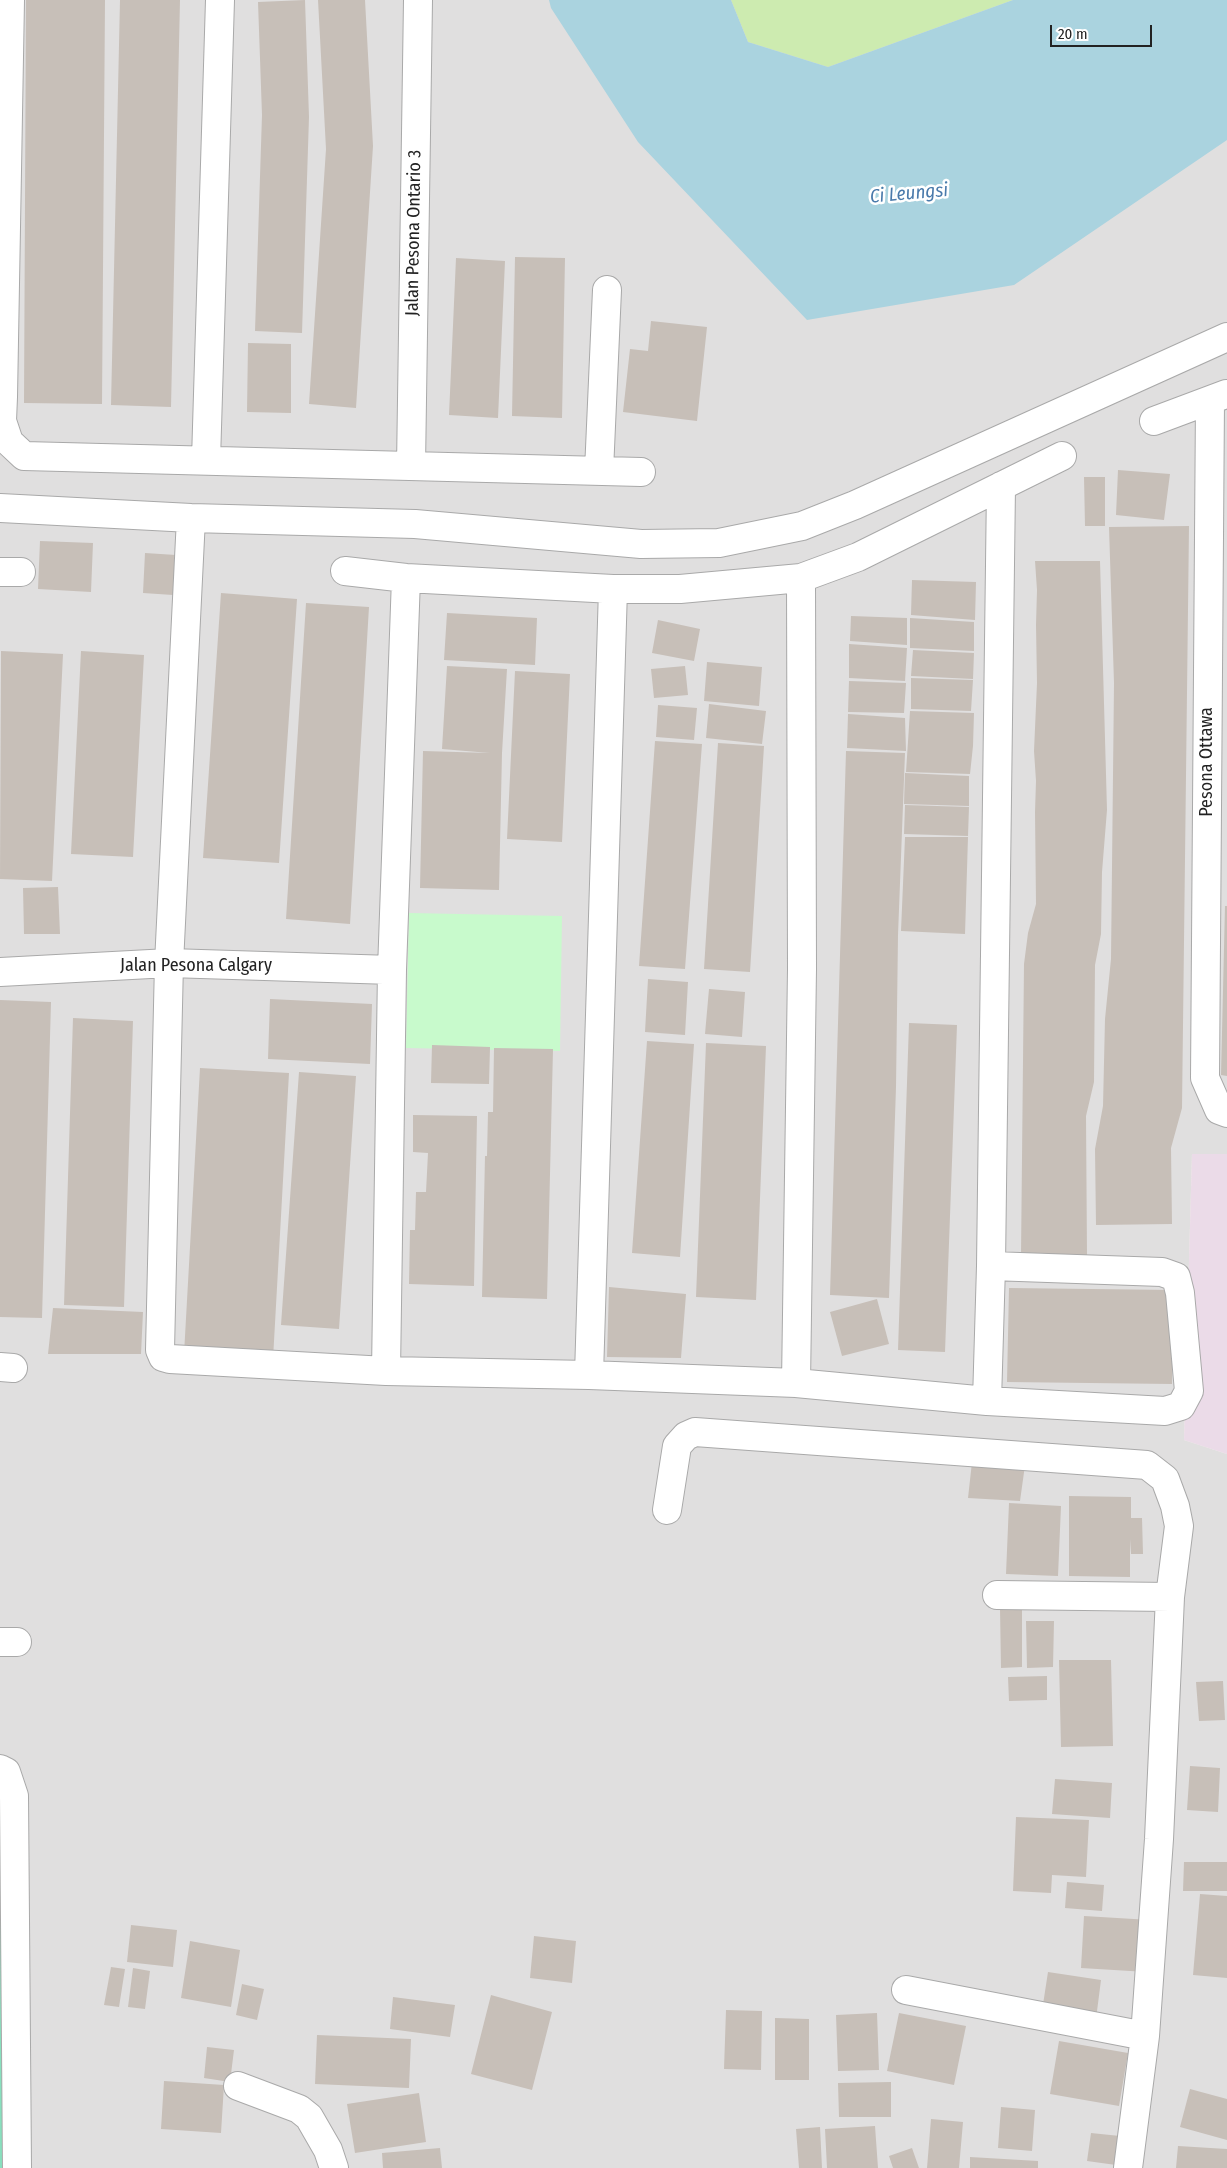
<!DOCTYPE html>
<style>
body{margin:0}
#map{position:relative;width:1227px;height:2168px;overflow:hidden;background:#f2efe9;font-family:"Fira Sans Condensed",sans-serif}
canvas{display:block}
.scale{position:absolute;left:1050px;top:25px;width:102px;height:22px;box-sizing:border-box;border:2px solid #222;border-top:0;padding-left:6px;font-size:15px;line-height:18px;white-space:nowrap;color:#222;-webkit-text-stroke:4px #fff;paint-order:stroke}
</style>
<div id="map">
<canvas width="1227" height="2168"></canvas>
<div class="scale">20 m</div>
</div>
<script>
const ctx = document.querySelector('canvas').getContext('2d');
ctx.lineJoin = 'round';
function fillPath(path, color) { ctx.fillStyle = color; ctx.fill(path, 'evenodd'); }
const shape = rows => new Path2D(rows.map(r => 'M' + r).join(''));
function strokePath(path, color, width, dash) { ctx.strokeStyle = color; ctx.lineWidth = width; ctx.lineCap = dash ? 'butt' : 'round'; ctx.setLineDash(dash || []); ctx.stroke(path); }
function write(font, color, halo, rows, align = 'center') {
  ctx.font = font + ' "Fira Sans Condensed",sans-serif'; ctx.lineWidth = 5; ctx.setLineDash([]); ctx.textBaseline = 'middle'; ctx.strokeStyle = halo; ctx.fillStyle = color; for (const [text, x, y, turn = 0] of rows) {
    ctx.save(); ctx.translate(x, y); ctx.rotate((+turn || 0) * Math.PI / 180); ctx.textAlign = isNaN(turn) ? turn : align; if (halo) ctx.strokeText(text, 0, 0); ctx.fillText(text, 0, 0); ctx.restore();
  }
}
const residential = shape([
 [0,0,1227,0,1227,1154,1192,1154,1184,1440,1227,1454,1227,2168,0,2168]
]);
const industrial = shape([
 [1192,1154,1227,1154,1227,1454,1184,1440]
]);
const grass = shape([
 [731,0,1013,0,828,67,748,42]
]);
const park = shape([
 [409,913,562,916,560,1051,406,1048]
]);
const pitch = shape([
 [0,1779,4,1779,2,2168,0,2168]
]);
const water = shape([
 [549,0,731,0,748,42,828,67,1013,0,1227,0,1227,140,1014,285,807,320,638,142,551,8]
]);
const building = shape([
 [26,0,105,0,102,404,24,403],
 [120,0,180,0,171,407,111,405],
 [305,0,309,117,302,333,255,331,262,115,258,2],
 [318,0,365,0,373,146,356,408,309,404,326,149],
 [515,257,565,258,562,418,512,416],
 [456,258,505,261,498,418,449,415],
 [651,321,707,327,697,421,623,412,630,349,648,351],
 [248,343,291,344,291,413,247,412],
 [1118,470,1170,474,1164,520,1116,515],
 [1084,477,1105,477,1105,526,1085,526],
 [1189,526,1182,1108,1171,1148,1172,1224,1096,1225,1095,1149,1103,1106,1105,1019,1111,959,1114,683,1109,527],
 [40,541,93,543,91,592,38,589],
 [145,553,176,555,173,595,143,593],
 [1035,561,1100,561,1107,810,1102,872,1101,934,1095,965,1094,1082,1086,1116,1087,1255,1021,1255,1024,964,1028,933,1036,904,1035,812,1036,781,1034,751,1037,683,1036,625,1037,590],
 [912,580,976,582,975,620,911,615],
 [221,593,297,599,279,863,203,858],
 [306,603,369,607,350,924,286,919],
 [447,613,537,618,535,665,444,660],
 [851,616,907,618,907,645,850,641],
 [910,618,974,622,974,651,910,648],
 [658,620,700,629,694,661,652,653],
 [849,644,907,648,905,681,849,678],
 [913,650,974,653,973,679,911,676],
 [1,651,63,654,52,881,0,879],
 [81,651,144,655,133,857,71,854],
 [707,662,762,667,759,706,704,701],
 [447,666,507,669,502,753,499,890,420,888,423,751,490,753,442,749],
 [685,666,688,695,654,698,651,669],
 [515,671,570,674,562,842,507,839],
 [911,678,973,680,971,711,911,709],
 [849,681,906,683,904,713,848,712],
 [709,704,766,711,762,744,706,738],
 [658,705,697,708,694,740,656,737],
 [910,711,974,713,973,746,970,774,906,772],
 [848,714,905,718,906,751,847,748],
 [655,741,702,744,685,969,639,966],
 [718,743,764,746,750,972,704,969],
 [846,751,905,753,898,935,896,1087,889,1298,830,1295],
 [905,773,969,776,969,806,904,804],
 [905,805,969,807,968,836,904,834],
 [905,837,968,837,965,934,901,931],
 [58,887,60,934,24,934,23,888],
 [1225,906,1227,906,1227,1076,1221,1075],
 [648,979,688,982,685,1035,645,1032],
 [709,989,745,992,742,1037,705,1034],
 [270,999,372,1004,370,1064,268,1059],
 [0,1000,51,1002,42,1318,0,1317],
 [73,1018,133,1021,124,1307,64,1305],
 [909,1023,957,1025,945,1352,898,1350],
 [647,1041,694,1044,680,1257,632,1253],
 [706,1043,766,1046,756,1300,696,1297],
 [432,1045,490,1047,489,1084,431,1083],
 [494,1048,553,1049,547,1299,482,1297,485,1156,487,1156,488,1112,493,1112],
 [200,1068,289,1073,273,1359,184,1354],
 [299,1072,356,1076,339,1329,281,1325],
 [413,1115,477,1116,474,1286,409,1284,410,1230,415,1230,416,1192,426,1192,428,1153,413,1152],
 [609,1287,686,1294,681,1358,607,1357],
 [1009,1288,1173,1290,1172,1384,1007,1382],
 [877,1299,889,1344,842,1356,830,1312],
 [53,1308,143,1312,141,1354,48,1354],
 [973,1453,1026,1458,1020,1501,968,1498],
 [1069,1496,1131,1497,1131,1518,1142,1518,1143,1554,1131,1554,1130,1539,1130,1577,1069,1576],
 [1009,1503,1061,1506,1058,1576,1006,1574],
 [1000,1608,1022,1609,1022,1667,1001,1668],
 [1026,1621,1054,1621,1053,1667,1027,1668],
 [1059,1660,1111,1660,1113,1746,1061,1747],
 [1047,1676,1047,1700,1009,1701,1008,1677],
 [1223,1681,1225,1720,1199,1721,1196,1682],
 [1190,1766,1220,1768,1218,1812,1187,1810],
 [1055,1779,1112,1783,1110,1818,1052,1814],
 [1016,1817,1089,1820,1086,1877,1052,1875,1051,1893,1013,1891],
 [1184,1862,1227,1862,1227,1891,1183,1891],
 [1067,1882,1104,1885,1102,1911,1065,1908],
 [1200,1894,1227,1896,1227,1978,1193,1975],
 [1084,1916,1150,1920,1147,1972,1081,1968],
 [131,1925,177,1930,173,1967,127,1962],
 [534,1936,576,1941,572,1983,530,1978],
 [190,1941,240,1950,231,2007,181,1998],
 [111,1967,125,1969,119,2007,104,2005],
 [133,1968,150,1971,145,2009,128,2007],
 [1048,1972,1101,1980,1096,2019,1042,2011],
 [242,1984,264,1989,257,2020,236,2015],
 [491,1995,552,2012,532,2090,471,2074],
 [393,1997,455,2005,450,2037,390,2029],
 [726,2010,762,2011,761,2070,724,2069],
 [877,2013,879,2070,838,2071,836,2015],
 [899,2013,966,2026,954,2085,887,2071],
 [775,2018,809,2019,809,2080,775,2080],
 [317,2035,411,2039,409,2088,315,2084],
 [1059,2041,1128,2053,1119,2106,1050,2094],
 [207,2047,234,2050,230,2082,204,2078],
 [164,2081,224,2085,221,2133,161,2129],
 [891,2082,891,2117,839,2117,838,2083],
 [1190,2089,1227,2099,1227,2140,1180,2127],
 [419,2093,426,2142,355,2153,347,2104],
 [1001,2107,1035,2110,1032,2151,998,2148],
 [931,2119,963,2122,959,2168,927,2168],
 [875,2126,878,2168,827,2168,825,2129],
 [820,2127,822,2168,799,2168,796,2129],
 [1091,2133,1120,2136,1116,2165,1087,2161],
 [1178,2146,1227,2149,1227,2168,1176,2168],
 [440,2148,442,2168,383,2168,382,2153],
 [912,2148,919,2168,893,2168,889,2156],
 [970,2157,1038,2161,1038,2168,970,2168]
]);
const minor = shape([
 [0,397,3,397,2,421,9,442,24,456,641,472],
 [3,397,10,0],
 [1210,401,1205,1078,1219,1110,1227,1113],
 [1154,421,1226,394],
 [206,460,220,0],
 [411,466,418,0],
 [599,471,607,290],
 [0,508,191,518,415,524,641,544,719,543,802,526,855,505,1227,337],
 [191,518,169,963,160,1350,163,1357,170,1359,386,1371,589,1375,796,1383,987,1401,1165,1411,1181,1406,1189,1391,1180,1293,1176,1277,1162,1272,991,1266],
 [345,571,406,578,613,589,680,589,801,578,858,557,1062,456],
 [0,572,21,572],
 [0,972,169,963,392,970],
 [0,1367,13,1368],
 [386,1371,392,970,406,578],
 [589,1375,613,589],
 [796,1383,802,969,801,578],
 [987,1401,991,1266,1001,486],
 [667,1510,677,1446,686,1436,695,1432,1147,1465,1165,1479,1175,1506,1179,1526,1170,1597,1159,1839,1145,2036,1128,2168],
 [997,1595,1170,1597],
 [0,1642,17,1642],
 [0,1769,6,1772,14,1796,17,2168],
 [906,1990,1145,2036],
 [238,2086,299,2109,309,2117,328,2150,334,2168]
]);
const streetNames = [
 ["Jalan Pesona Ontario 3",414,233,-89],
 ["Pesona Ottawa",1207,762,-90],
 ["Jalan Pesona Calgary",196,966]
];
const waterNames = [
 ["Ci Leungsi",909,194,-5]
];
fillPath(residential, '#e0dfdf');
fillPath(industrial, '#ebdbe8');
fillPath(grass, '#cdebb0');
fillPath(park, '#c8facc');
fillPath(pitch, '#88e0be');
fillPath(water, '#aad3df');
fillPath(building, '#c7bfb8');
strokePath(minor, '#a9a9a9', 30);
strokePath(minor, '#fff', 28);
write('18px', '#222', '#fff', streetNames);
write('italic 19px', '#4a7aab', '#fff', waterNames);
</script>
